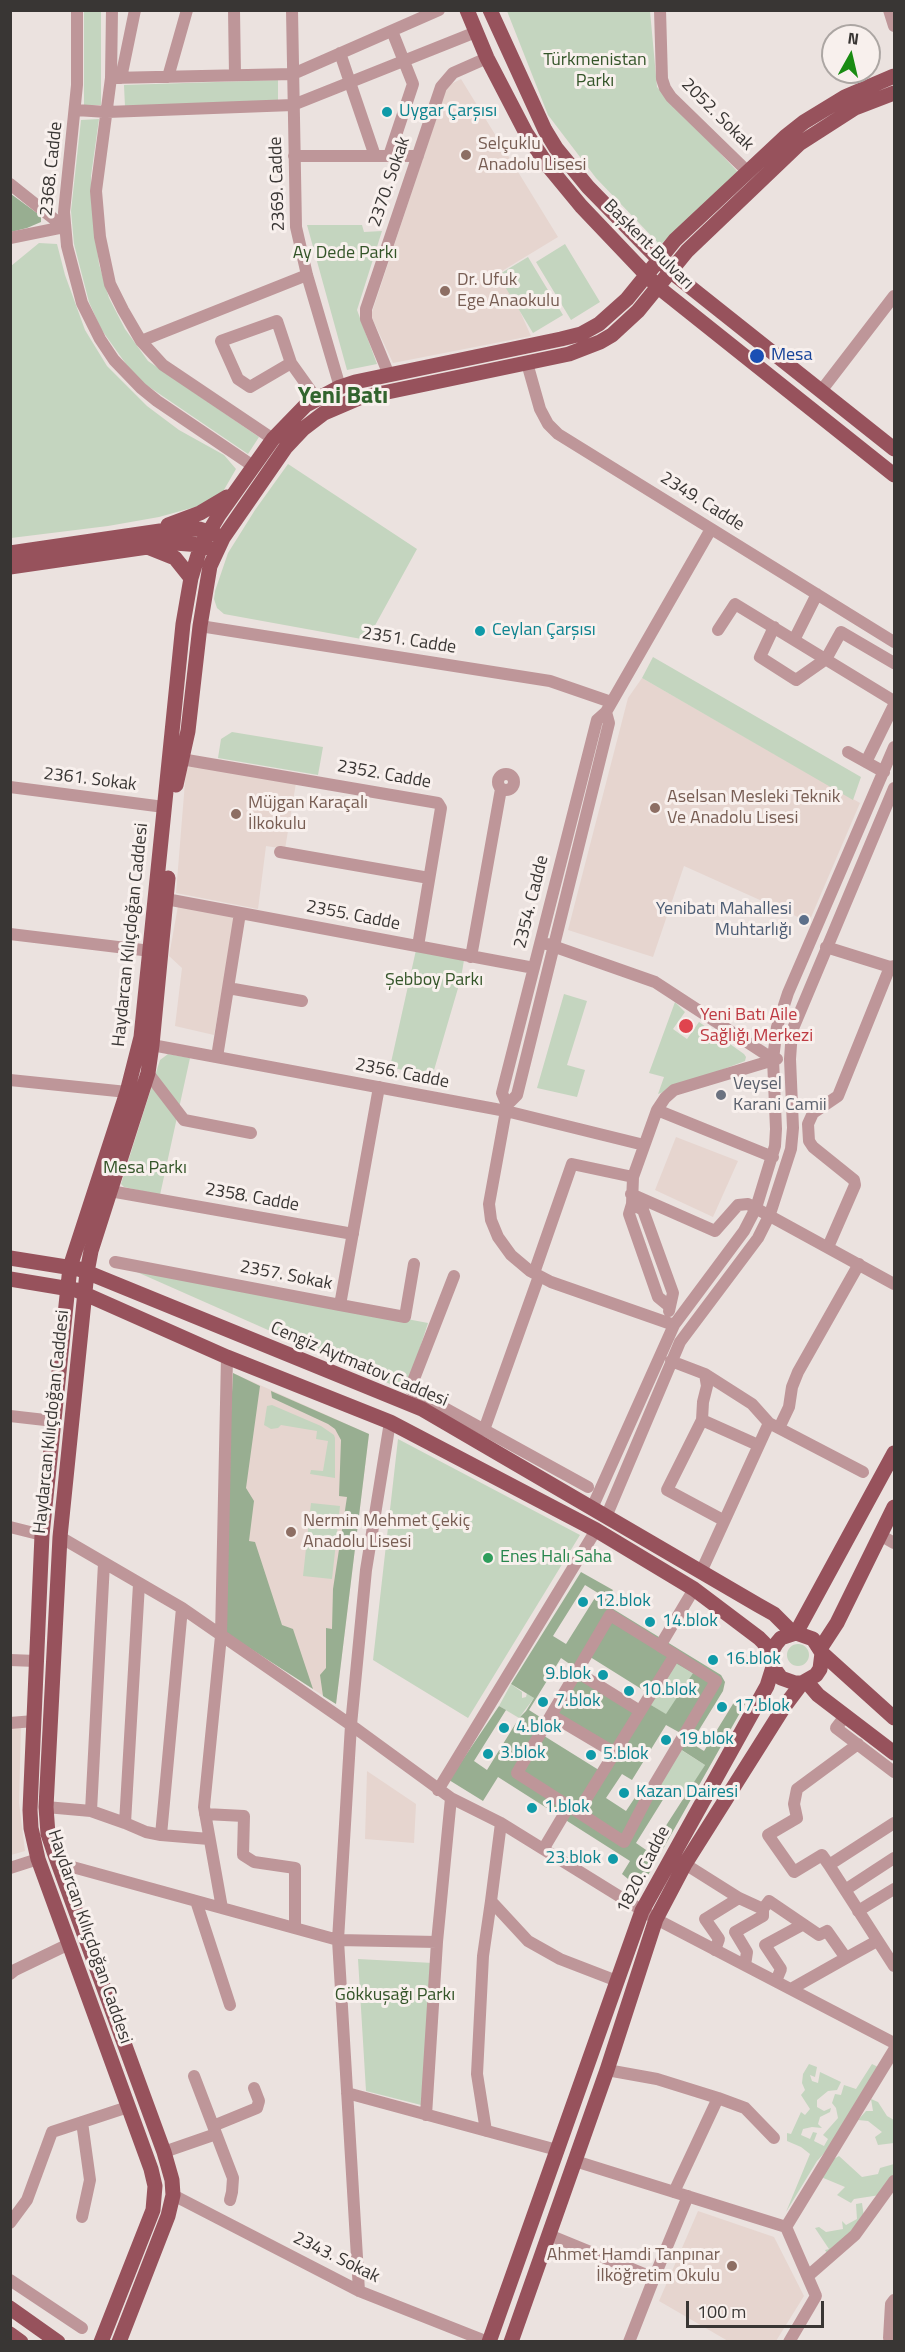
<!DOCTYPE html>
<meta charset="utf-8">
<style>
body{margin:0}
#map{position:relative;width:905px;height:2352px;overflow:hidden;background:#ebe2df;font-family:"Titillium Web",sans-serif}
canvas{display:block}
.frame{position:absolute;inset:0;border:12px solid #393634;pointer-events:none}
.north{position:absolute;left:821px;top:24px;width:60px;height:60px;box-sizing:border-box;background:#f8f0ed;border:2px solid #aca6a3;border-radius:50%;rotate:8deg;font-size:16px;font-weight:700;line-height:24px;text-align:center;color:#393634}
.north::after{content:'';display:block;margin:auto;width:21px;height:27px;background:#198c12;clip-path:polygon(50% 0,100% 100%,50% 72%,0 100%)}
.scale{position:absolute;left:686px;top:2301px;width:138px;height:27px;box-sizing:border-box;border:3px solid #393634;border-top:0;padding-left:8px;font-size:18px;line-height:21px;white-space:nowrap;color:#393634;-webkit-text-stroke:4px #f8f0ed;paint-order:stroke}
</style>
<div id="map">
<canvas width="905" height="2352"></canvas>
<div class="frame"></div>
<div class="north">N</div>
<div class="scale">100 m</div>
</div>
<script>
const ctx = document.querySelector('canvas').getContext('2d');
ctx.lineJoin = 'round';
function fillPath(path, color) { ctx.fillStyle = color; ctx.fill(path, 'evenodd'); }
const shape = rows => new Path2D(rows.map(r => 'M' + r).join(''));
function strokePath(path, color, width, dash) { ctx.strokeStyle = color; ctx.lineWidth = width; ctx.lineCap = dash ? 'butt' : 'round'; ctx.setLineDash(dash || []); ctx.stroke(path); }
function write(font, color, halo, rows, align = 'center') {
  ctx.font = font + ' "Titillium Web",sans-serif'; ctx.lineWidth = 6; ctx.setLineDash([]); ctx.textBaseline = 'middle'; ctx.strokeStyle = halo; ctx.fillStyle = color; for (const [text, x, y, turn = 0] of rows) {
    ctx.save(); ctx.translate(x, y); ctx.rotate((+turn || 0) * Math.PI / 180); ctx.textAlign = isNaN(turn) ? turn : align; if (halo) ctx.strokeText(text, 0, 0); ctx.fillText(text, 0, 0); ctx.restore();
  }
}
const built = shape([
 [461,79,558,237,502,271,531,336,393,363,372,318,372,312,445,92,451,84],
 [642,678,860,803,809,922,684,866,653,957,568,930,628,698],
 [190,766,296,783,285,849,266,846,258,909,176,893,186,770],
 [178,906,236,916,214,1035,175,1026,182,968,169,956],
 [676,1137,738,1161,713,1217,655,1190],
 [233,1373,369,1434,336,1704,220,1629],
 [21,1726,19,1803,25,1851,11,1855,11,1727],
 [367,1771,416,1804,414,1843,365,1839],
 [698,2211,774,2237,804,2296,776,2341,728,2341,659,2301]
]);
const green = shape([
 [84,11,101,11,101,105,84,105],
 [507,11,650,11,657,87,738,172,660,245,596,178,548,115],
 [278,80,278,102,125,107,124,85],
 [99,119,91,176,91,199,99,264,109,298,125,329,148,361,259,437,248,454,136,378,101,329,89,302,74,244,71,211,81,120],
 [307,225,362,225,364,232,382,231,357,310,377,364,347,370],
 [39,243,57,244,65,275,85,330,107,366,147,406,179,430,224,455,236,469,221,495,206,504,159,517,108,526,11,538,11,266],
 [565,244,600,302,571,320,536,262],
 [528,257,563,315,533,333,498,275],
 [288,464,417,549,367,640,224,614,217,608,214,599,215,591,228,553,255,510],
 [653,657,861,777,853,800,642,678],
 [232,732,323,747,318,775,218,758,221,739],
 [416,950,464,960,461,978,432,1077,390,1067],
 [564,994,587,1001,567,1065,585,1070,577,1097,537,1088],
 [675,1002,685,1012,673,1029,687,1039,699,1022,744,1054,746,1057,745,1061,658,1094,664,1077,649,1073],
 [168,1054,190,1058,160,1195,124,1187,121,1184,160,1060],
 [121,1265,428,1323,406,1391],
 [272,1405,321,1426,334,1435,335,1438,335,1478,310,1474,311,1470,323,1471,328,1441,316,1439,317,1431,281,1425,278,1428,271,1429,264,1425,267,1406],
 [398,1439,580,1535,468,1718,373,1660],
 [311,1503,340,1506,332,1579,303,1576],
 '787 1655a11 11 0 1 1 22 0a11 11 0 1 1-22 0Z',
 [672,1660,693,1673,667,1715,646,1702],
 [511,1684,522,1692,522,1698,526,1697,527,1693,534,1698,519,1718,499,1706],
 [678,1748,705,1765,685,1800,658,1783],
 [358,1959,433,1963,421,2105,366,2091],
 [809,2064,817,2067,815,2077,810,2075,812,2081,818,2083,820,2072,841,2082,837,2090,828,2091,817,2100,817,2107,824,2111,831,2108,830,2112,820,2117,818,2124,822,2128,812,2127,803,2129,801,2135,810,2139,813,2132,817,2133,814,2141,824,2146,828,2139,823,2135,838,2118,836,2108,832,2103,835,2094,841,2095,844,2085,856,2089,872,2064,880,2068,827,2150,817,2161,786,2212,810,2154,801,2147,787,2141,787,2133,791,2134,801,2112,805,2115,810,2109,801,2095,805,2090,802,2083,803,2074],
 [871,2099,878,2102,887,2116,894,2120,894,2143,878,2145,875,2137,882,2132,868,2121,858,2120,866,2111,873,2111],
 [893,2148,894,2148,894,2176,880,2195,854,2199,851,2203,837,2195,845,2187,821,2177,830,2161,839,2156,862,2177,878,2174,880,2168,894,2164],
 [862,2203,864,2217,828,2255,825,2250,829,2249,815,2228,819,2227,826,2232,843,2229,842,2221,846,2225,857,2219,856,2204]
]);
const forest = shape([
 [11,194,41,216,41,222,27,228,11,232],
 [233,1373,260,1386,246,1488,254,1501,249,1541,255,1542,282,1625,293,1629,313,1689,220,1629],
 [271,1391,369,1434,336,1704,323,1696,320,1675,326,1668,326,1628,332,1629,333,1589,347,1497,339,1496,341,1440,335,1429,328,1424,272,1398],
 [581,1572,613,1590,605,1604,721,1675,725,1682,723,1691,691,1743,704,1751,736,1699,745,1704,638,1893,629,1888,633,1883,622,1874,630,1861,498,1777,483,1801,449,1780,499,1706,506,1710,474,1761,487,1770,519,1718,526,1711,534,1698,511,1684],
 [585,1585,598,1593,566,1644,553,1636],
 [587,1655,651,1695,672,1661,693,1673,666,1714,646,1702,640,1711,577,1672],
 [561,1658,574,1667,551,1715,614,1753,602,1772,541,1734,543,1729,535,1724,540,1717,529,1710],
 [666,1725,684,1735,677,1747,705,1765,649,1852,636,1843,669,1790,656,1781,650,1791,642,1787,626,1811,606,1798,622,1774,632,1780]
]);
const minor = shape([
 [77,10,77,85,64,212,67,246,82,303,100,339,114,360,141,388,157,401,253,466],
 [112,10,111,78,96,191,100,237,110,284,123,310,141,341,163,365,273,439],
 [234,10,235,75],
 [292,10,296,227,307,275,340,387],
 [660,10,662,79,665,88,671,97,747,171],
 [889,10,894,26],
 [340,53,375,156],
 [168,77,187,10],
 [111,78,293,74,439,10],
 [121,78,135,10],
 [76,110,107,112,293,105,476,32],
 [294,156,418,156],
 [389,156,413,84,392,31],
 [10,184,64,227],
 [10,238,64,227],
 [141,341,307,275],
 [291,363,277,321,221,341,238,379,250,387,291,363,316,398],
 [527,363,540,409,548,424,558,434,894,642],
 [389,375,366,319,366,309,441,87,453,73,487,58],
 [821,391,894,296],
 [200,626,550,681,611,702],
 [774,627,760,657,796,680,826,659,841,632,894,663],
 [718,630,735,604,894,701],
 [794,640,817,594],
 [848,752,884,772],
 [181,759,438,803,441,808,418,946],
 [866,762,894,705],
 '498 782a8 8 0 1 1 16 0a8 8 0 1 1-16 0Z',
 [10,787,164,807],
 [280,852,429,878],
 [166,899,534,968],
 [10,934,151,951],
 [547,944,655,982,773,1059],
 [826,947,890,967,894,966],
 [471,957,501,789],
 [228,988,302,1001],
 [152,1045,506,1111,644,1145],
 [217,1057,240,913],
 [148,1073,184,1120,251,1133],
 [10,1080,127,1092],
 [507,1105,517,1095,609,723,606,712],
 [657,1110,665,1098,674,1090,777,1059],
 [110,1191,353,1234],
 [631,1194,715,1231,738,1205,748,1204,894,1284],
 [632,1204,643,1210,673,1293,669,1311],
 [828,1247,855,1185,854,1180,813,1147,809,1141,808,1124,813,1113,838,1096,890,967],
 [115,1262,340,1305,379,1087],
 [534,1273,572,1164,633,1177],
 [454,1276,410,1389,588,1487],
 [340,1305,405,1317,414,1264],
 [669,1306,658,1297,629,1214,632,1204,633,1177,657,1110,773,1157],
 [674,1325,551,1282,530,1271,511,1255,498,1237,491,1220,489,1204,507,1105,502,1093,597,720,606,712,711,529],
 [671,1361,705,1374,707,1386,703,1402,702,1420],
 [705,1374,752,1404,769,1423],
 [10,1416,54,1421],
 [779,1428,789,1407,792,1387,798,1372,859,1264],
 [484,1430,539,1276],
 [592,1508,674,1325,744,1231,756,1208,775,1146,776,1129,773,1059,777,1027,788,993,894,747],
 [606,1517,680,1342,758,1238,770,1214,791,1149,793,1128,790,1059,792,1031,894,788],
 [723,1520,667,1490,702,1420,758,1445],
 [10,1527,42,1535],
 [880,1535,894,1543],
 [60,1537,182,1608,351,1725,451,1798,501,1823,656,1919,894,2043],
 [701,1572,769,1423,863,1472],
 [139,1584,125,1823,146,1832,161,1835,209,1839],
 [660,1646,675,1655,578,1812,517,1773,610,1615,660,1646,694,1589],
 [10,1660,36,1661],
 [577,1672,640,1711],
 [551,1715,615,1753],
 [846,1715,836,1728,894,1772],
 [10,1723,34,1721],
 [438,1790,596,1530],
 [46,1807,91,1811,104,1563],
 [91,1811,125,1823],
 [578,1812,624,1842,650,1792,716,1681,675,1655],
 [205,1814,244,1816,243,1855,254,1862,295,1868,295,1928],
 [894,1823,829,1865,894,1966],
 [161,1835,182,1608],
 [544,1848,569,1806],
 [58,1863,338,1940,437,1942],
 [685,1864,739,1898,763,1909,769,1901,819,1935,827,1931,846,1958,791,1989],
 [829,1865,822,1855,794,1872,768,1835,797,1818,794,1804,797,1789,858,1744],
 [10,1868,38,1859],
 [845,1890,894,1858],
 [196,1901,230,2005],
 [491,1901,501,1823],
 [222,1908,204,1807,221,1636,227,1357],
 [858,1911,894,1889],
 [715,1950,719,1939,705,1919,739,1898],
 [846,1958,877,1941],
 [745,1965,747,1952,735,1932,763,1916,763,1909],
 [10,1974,15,1970,69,1944],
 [776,1981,781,1969,765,1945,802,1925],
 [607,2070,657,2079,718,2098,674,2192],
 [194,2076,233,2178,232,2192,230,2200],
 [347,2093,557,2150],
 [718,2098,745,2108,774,2138],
 [426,2115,437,1942,451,1798],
 [213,2126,257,2108,259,2101,254,2088],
 [486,2131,477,2074,483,1956,491,1901,528,1941,560,1959,617,1981],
 [164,2152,216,2134],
 [575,2161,786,2227,816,2296,789,2342],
 [173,2195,359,2291,488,2342],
 [82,2217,90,2180,82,2122],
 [10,2223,27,2200,52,2132,128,2107],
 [786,2227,894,2050],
 [549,2235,654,2278,688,2196],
 [808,2276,855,2235,894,2181],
 [10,2280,82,2328],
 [359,2291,338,1940,351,1725,366,1570,390,1422],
 [629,2342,654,2278],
 [893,2342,889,2338,891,2304,894,2300]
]);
const major = shape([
 [467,10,487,58,526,133,548,166,581,206,658,287,894,475],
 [490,10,545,130,556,148,588,187,670,271,894,449],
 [168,525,200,513,227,497],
 [150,548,175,558,191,578],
 [10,553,167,530,199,529,215,534],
 [10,567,175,543,201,545,209,548],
 [176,785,188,731,200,626,210,566,223,538,286,447,303,429,324,413,359,398,569,354,600,342,612,335,638,311,687,251,799,144,855,108,894,93],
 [10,1258,79,1269,422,1409,758,1605,774,1614,793,1633],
 [10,1279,76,1290,227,1357,390,1422,596,1530,694,1589,759,1638,764,1643,771,1659],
 [796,1633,894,1453],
 [820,1649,837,1623,894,1507],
 [773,1667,781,1678,795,1683,802,1683],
 [806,1681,818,1695,894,1753],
 [10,2308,58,2342],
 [10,2334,21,2342],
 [101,2342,153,2210,155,2186,151,2169,38,1859,31,1828,30,1810,42,1535,70,1267,127,1092,141,1037,183,624,191,578,201,545,219,515,273,439,306,405,340,387,355,382,561,339,581,334,599,324,627,299,675,240,785,137,804,122,845,97,894,76],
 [119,2342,168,2216,173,2195,172,2180,164,2152,54,1852,48,1834,46,1807,60,1537,87,1272,91,1251,148,1073,152,1045,168,878],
 [489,2342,642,1911,767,1686,773,1667,772,1651,776,1644,781,1638,796,1633,813,1639,822,1653,894,1718],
 [511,2342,607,2070,656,1919,685,1864,784,1707,802,1683,816,1675,820,1669,822,1653]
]);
const markers = [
 [387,112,6,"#0f9aa8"],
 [466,155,6,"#8d6e63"],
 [445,291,6,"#8d6e63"],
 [757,356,8,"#1a4fb4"],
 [480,631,6,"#0f9aa8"],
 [655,808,6,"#8d6e63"],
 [236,814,6,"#8d6e63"],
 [804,920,6,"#5c6f8a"],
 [686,1026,8,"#e0444e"],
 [721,1095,6,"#6b7280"],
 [291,1532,6,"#8d6e63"],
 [488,1558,6,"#2e9e5b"],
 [583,1602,6,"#0f9aa8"],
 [650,1622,6,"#0f9aa8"],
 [713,1660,6,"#0f9aa8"],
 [603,1675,6,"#0f9aa8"],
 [629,1691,6,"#0f9aa8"],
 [543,1702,6,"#0f9aa8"],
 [722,1707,6,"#0f9aa8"],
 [504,1728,6,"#0f9aa8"],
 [666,1740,6,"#0f9aa8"],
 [488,1754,6,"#0f9aa8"],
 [591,1755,6,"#0f9aa8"],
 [624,1793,6,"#0f9aa8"],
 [532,1808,6,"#0f9aa8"],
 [613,1859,6,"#0f9aa8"],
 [732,2266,6,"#8d6e63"]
];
const parkNames = [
 ["Türkmenistan",595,61],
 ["Parkı",595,82],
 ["Ay Dede Parkı",345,254],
 ["Şebboy Parkı",434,981],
 ["Mesa Parkı",145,1169],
 ["Gökkuşağı Parkı",395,1996]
];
const cultureNames = [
 ["Uygar Çarşısı",399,112],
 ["Ceylan Çarşısı",492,631],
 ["12.blok",595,1602],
 ["14.blok",662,1622],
 ["16.blok",725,1660],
 ["9.blok",591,1675,"right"],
 ["10.blok",641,1691],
 ["7.blok",555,1702],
 ["17.blok",734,1707],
 ["4.blok",516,1728],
 ["19.blok",678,1740],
 ["3.blok",500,1754],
 ["5.blok",603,1755],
 ["Kazan Dairesi",636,1793],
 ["1.blok",544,1808],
 ["23.blok",601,1859,"right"]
];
const streetNames = [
 ["2052. Sokak",717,115,45],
 ["2368. Cadde",52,169,-84],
 ["2370. Sokak",390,182,-71],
 ["2369. Cadde",278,184,-92],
 ["Başkent Bulvarı",648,245,45],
 ["2349. Cadde",702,502,32],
 ["2351. Cadde",409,641,9],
 ["2352. Cadde",384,775,10],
 ["2361. Sokak",90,780,7],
 ["2354. Cadde",532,902,-76],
 ["2355. Cadde",353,916,11],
 ["Haydarcan Kılıçdoğan Caddesi",131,935,-84],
 ["2356. Cadde",402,1074,11],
 ["2358. Cadde",252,1198,10],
 ["2357. Sokak",286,1276,11],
 ["Cengiz Aytmatov Caddesi",359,1365,23],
 ["Haydarcan Kılıçdoğan Caddesi",52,1422,-84],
 ["1820. Cadde",644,1870,-63],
 ["Haydarcan Kılıçdoğan Caddesi",89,1937,71],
 ["2343. Sokak",336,2258,26]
];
const educationNames = [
 ["Selçuklu",478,145],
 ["Anadolu Lisesi",478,166],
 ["Dr. Ufuk",457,281],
 ["Ege Anaokulu",457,302],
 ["Aselsan Mesleki Teknik",667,798],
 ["Ve Anadolu Lisesi",667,819],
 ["Müjgan Karaçalı",248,804],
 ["İlkokulu",248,825],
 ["Nermin Mehmet Çekiç",303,1522],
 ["Anadolu Lisesi",303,1543],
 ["Ahmet Hamdi Tanpınar",720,2256,"right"],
 ["İlköğretim Okulu",720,2277,"right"]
];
const transitNames = [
 ["Mesa",771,356]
];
const serviceNames = [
 ["Yenibatı Mahallesi",792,910],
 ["Muhtarlığı",792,931]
];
const healthNames = [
 ["Yeni Batı Aile",700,1016],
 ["Sağlığı Merkezi",700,1037]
];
const worshipNames = [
 ["Veysel",733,1085],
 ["Karani Camii",733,1106]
];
const leisureNames = [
 ["Enes Halı Saha",500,1558]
];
const districtNames = [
 ["Yeni Batı",343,397]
];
fillPath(built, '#e6d5cf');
fillPath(green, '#c4d5bf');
fillPath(forest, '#98ae91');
strokePath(minor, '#be9699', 12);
strokePath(major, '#97525c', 15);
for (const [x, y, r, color] of markers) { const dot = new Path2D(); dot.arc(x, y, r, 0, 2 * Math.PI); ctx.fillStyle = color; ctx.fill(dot); strokePath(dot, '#f8f0ed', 2); }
write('18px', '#345529', '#f8f0ed', parkNames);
write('18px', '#0d838f', '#f8f0ed', cultureNames, 'left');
write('18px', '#393634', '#f8f0ed', streetNames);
write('18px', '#785e54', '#f8f0ed', educationNames, 'left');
write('18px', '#164399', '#f8f0ed', transitNames, 'left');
write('18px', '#4e5e75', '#f8f0ed', serviceNames, 'right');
write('18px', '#be3a42', '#f8f0ed', healthNames, 'left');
write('18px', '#5b616d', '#f8f0ed', worshipNames, 'left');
write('18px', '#27864d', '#f8f0ed', leisureNames, 'left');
write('bold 24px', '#32642e', '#f8f0ed', districtNames);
</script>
